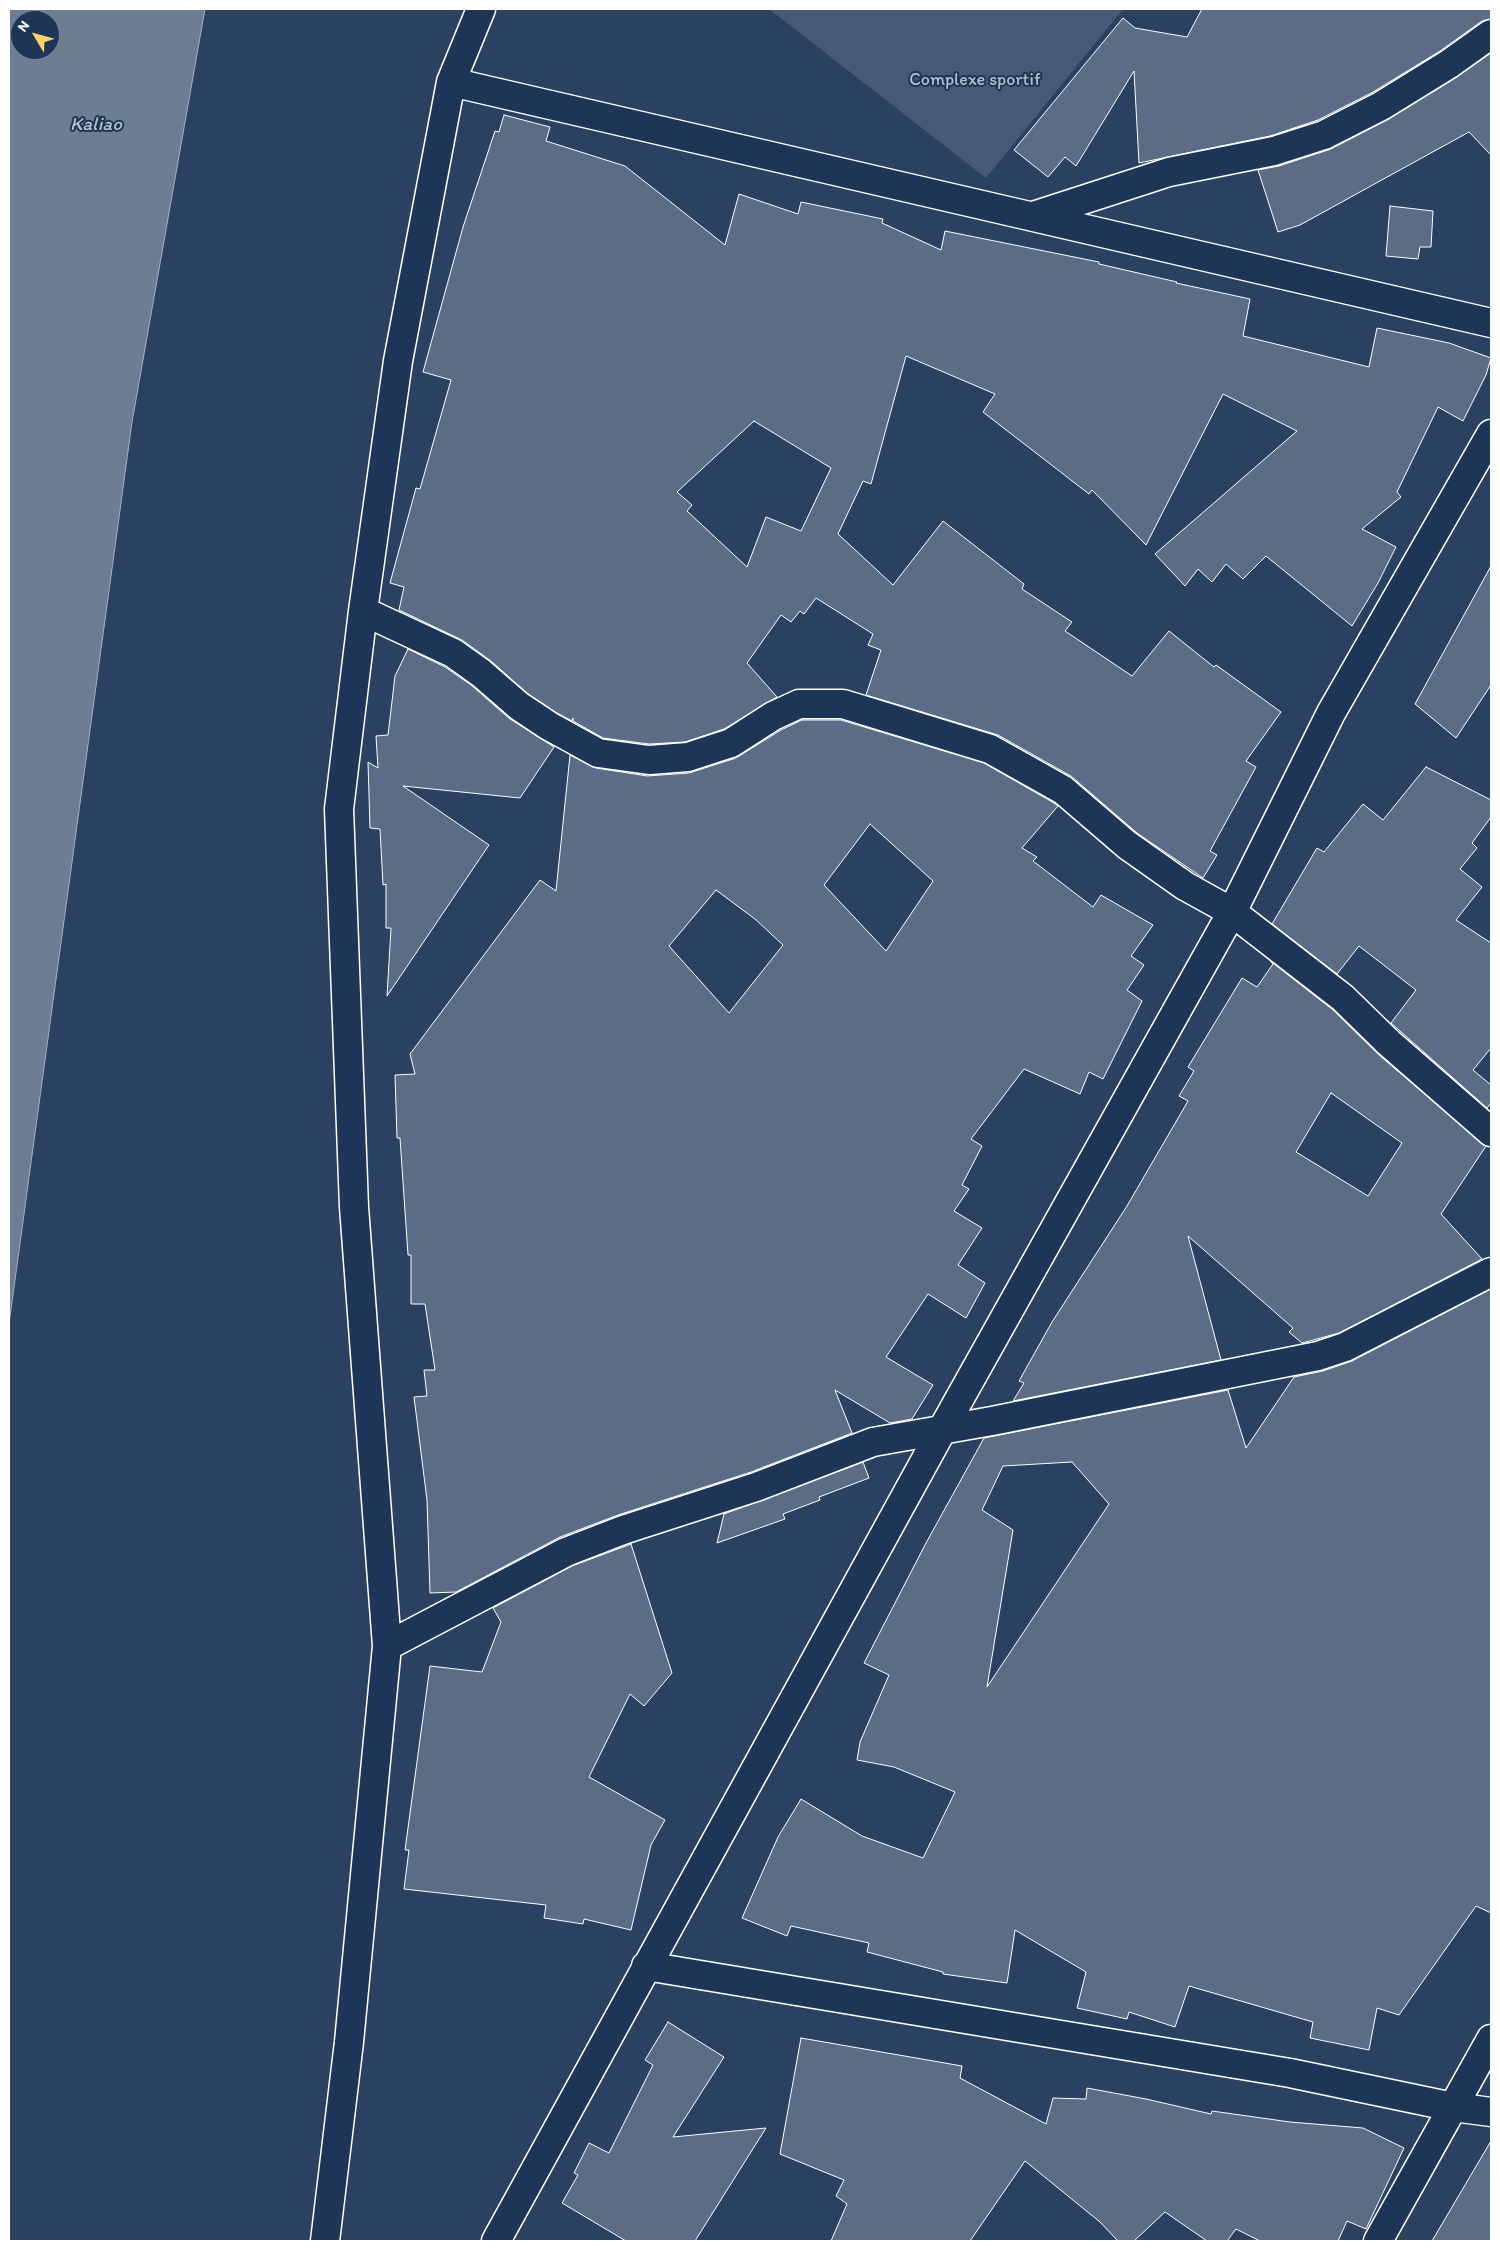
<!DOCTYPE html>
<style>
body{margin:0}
#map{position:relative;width:1500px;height:2250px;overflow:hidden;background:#2a4161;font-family:Itim,sans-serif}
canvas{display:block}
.frame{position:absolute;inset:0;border:10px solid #fff;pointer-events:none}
.north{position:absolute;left:10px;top:10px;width:50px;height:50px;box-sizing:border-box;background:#1d3557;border:1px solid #77869a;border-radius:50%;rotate:307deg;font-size:14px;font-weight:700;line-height:20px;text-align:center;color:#fff}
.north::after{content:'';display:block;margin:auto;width:18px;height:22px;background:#ffd166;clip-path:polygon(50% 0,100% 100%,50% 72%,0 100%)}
</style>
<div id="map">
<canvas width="1500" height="2250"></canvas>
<div class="frame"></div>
<div class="north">N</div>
</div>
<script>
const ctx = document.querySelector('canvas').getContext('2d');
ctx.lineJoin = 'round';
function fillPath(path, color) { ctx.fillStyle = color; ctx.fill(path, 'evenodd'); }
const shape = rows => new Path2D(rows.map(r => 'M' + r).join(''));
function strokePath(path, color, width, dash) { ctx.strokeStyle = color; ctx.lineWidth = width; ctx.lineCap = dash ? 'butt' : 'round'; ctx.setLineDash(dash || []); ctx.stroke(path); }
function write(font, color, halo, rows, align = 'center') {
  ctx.font = font + ' Itim,sans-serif'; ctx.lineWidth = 4; ctx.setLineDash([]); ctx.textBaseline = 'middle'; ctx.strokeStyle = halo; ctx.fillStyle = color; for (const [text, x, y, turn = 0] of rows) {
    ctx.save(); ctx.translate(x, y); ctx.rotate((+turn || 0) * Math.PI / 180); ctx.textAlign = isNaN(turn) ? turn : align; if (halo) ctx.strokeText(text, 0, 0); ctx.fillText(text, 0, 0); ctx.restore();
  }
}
const green = shape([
 [769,9,1123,9,986,178]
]);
const water = shape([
 [9,9,205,9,132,422,9,1324,9,9],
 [20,20,50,20,50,50,20,50,20,20]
]);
const building = shape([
 [1202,9,1491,9,1491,19,1482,21,1440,51,1373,92,1318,120,1270,136,1139,163,1134,71,1076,166,1065,157,1048,177,1014,150,1123,18,1135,28,1187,37,1202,9],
 [1491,53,1491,155,1469,132,1300,225,1278,232,1258,170,1279,166,1331,149,1389,119,1457,77,1491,53],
 [504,115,550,127,546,141,625,166,725,245,739,194,798,214,801,202,883,219,882,223,941,250,945,231,1099,262,1099,264,1177,282,1176,283,1250,299,1243,336,1369,367,1377,328,1449,343,1491,358,1486,375,1463,421,1438,407,1397,492,1401,497,1362,529,1396,547,1378,583,1352,626,1266,556,1243,579,1226,564,1212,582,1198,569,1185,586,1155,554,1297,431,1223,394,1146,545,1092,490,1089,494,983,412,995,394,906,356,871,484,863,481,838,534,893,585,943,521,1024,584,1022,589,1072,622,1065,631,1132,676,1169,631,1214,667,1216,665,1281,712,1246,761,1256,767,1210,851,1217,855,1203,878,1137,833,1071,776,998,735,866,695,881,650,868,645,873,634,816,598,804,614,800,611,791,622,781,615,747,663,777,697,724,729,685,742,649,744,603,738,573,721,573,718,572,721,557,713,528,694,491,661,462,640,399,610,404,587,390,583,416,488,420,489,451,380,423,372,463,227,495,131,499,132,504,115],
 [754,421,831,468,801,531,766,517,747,567,687,511,692,505,677,492,754,421],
 [1390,206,1433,211,1431,247,1420,247,1418,259,1386,256,1390,206],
 [1491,566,1491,685,1456,738,1415,704,1491,566],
 [408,649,445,667,471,685,510,719,554,747,520,798,403,786,489,845,387,996,391,928,386,928,386,884,383,885,380,829,370,828,368,762,378,768,376,736,388,735,395,676,408,649],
 [802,720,841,720,984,763,1054,803,1058,806,1022,848,1037,857,1033,861,1093,907,1101,895,1153,925,1131,956,1144,965,1127,990,1142,1001,1103,1079,1089,1072,1080,1094,1024,1069,971,1139,982,1146,962,1185,969,1189,954,1211,982,1228,958,1265,985,1283,966,1318,928,1294,886,1357,933,1385,912,1419,890,1423,835,1390,852,1433,751,1472,618,1515,560,1537,456,1592,430,1593,427,1500,414,1397,427,1396,424,1370,435,1370,425,1304,411,1304,411,1255,408,1255,400,1138,397,1138,395,1075,415,1074,410,1054,540,880,556,891,570,755,596,768,647,776,689,773,736,758,781,730,802,720],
 [870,824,933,881,886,951,824,885,870,824],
 [716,890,755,919,783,945,729,1013,669,946,716,890],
 [1426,767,1491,800,1491,817,1472,843,1477,848,1460,869,1482,887,1456,920,1491,943,1491,1048,1473,1070,1491,1085,1491,1103,1487,1108,1391,1023,1416,990,1359,946,1337,974,1272,924,1317,848,1324,852,1363,804,1383,820,1426,767],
 [1269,960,1333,1010,1379,1055,1486,1146,1441,1214,1482,1259,1339,1333,1302,1343,1289,1332,1293,1328,1188,1236,1221,1360,1013,1401,1024,1383,1019,1381,1052,1322,1127,1206,1188,1101,1179,1096,1194,1071,1188,1067,1242,978,1257,987,1273,964,1269,960],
 [1331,1093,1402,1143,1368,1196,1296,1152,1331,1093],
 [1491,1289,1491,1913,1476,1906,1399,2015,1377,2008,1369,2050,1310,2038,1313,2022,1189,1986,1175,2027,1129,2012,1127,2019,1077,2008,1086,1972,1015,1930,1007,1983,943,1974,943,1972,867,1952,869,1943,791,1926,787,1936,742,1918,778,1837,801,1799,862,1836,923,1858,955,1792,894,1767,857,1760,860,1742,889,1675,864,1663,926,1543,984,1438,1228,1390,1246,1448,1294,1377,1323,1371,1352,1361,1491,1289],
 [1072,1462,1109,1504,987,1687,1013,1530,982,1510,1003,1466,1072,1462],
 [863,1462,869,1478,819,1497,820,1500,783,1514,785,1519,717,1543,724,1514,863,1462],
 [631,1544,672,1673,644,1706,630,1694,589,1777,665,1820,651,1845,631,1930,584,1919,583,1924,544,1918,546,1905,404,1889,409,1850,405,1850,430,1666,482,1672,501,1622,493,1608,572,1566,631,1544],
 [668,2022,724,2057,673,2137,766,2128,695,2241,626,2241,562,2203,578,2175,574,2173,589,2143,609,2153,653,2065,645,2060,668,2022],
 [801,2038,962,2066,960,2078,1046,2124,1053,2098,1086,2099,1087,2088,1146,2099,1211,2114,1212,2111,1290,2122,1363,2128,1404,2148,1366,2229,1347,2221,1338,2241,1260,2241,1236,2229,1227,2241,1207,2241,1165,2212,1134,2241,1118,2241,1100,2222,1025,2161,970,2241,831,2241,847,2204,836,2196,844,2180,780,2154,801,2038],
 [1491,2141,1491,2241,1432,2241,1491,2141]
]);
const street = shape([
 [451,82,1491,323],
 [1033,216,1169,172,1274,151,1324,135,1381,106,1449,64,1491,34],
 [363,611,453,653,481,673,519,706,549,726,598,753,649,760,688,757,731,743,773,716,799,704,843,704,990,749,1063,790,1127,845,1185,886,1232,912,1343,998,1389,1043,1491,1132],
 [387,1646,566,1552,623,1530,756,1487,873,1442,992,1421,1318,1356,1345,1347,1491,1272],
 [646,1966,1290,2073,1453,2107,1491,2112],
 [325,2241,349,2042,387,1646,354,1207,339,809,363,611,398,361,451,82,481,9],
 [496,2241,942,1430,1232,912,1331,713,1491,434],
 [1378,2241,1491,2039]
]);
const parkNames = [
 ["Complexe sportif",975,80]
];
const waterNames = [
 ["Kaliao",96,125]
];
fillPath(green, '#465975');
fillPath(water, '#6d7d92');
strokePath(water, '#a7b1be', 1);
fillPath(building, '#5b6c86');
strokePath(building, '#fff', 1);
strokePath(street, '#fff', 31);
strokePath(street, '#1d3557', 28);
write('18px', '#b5bdc8', '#1d3557', parkNames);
write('italic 19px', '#b6bec8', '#1d3557', waterNames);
</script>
